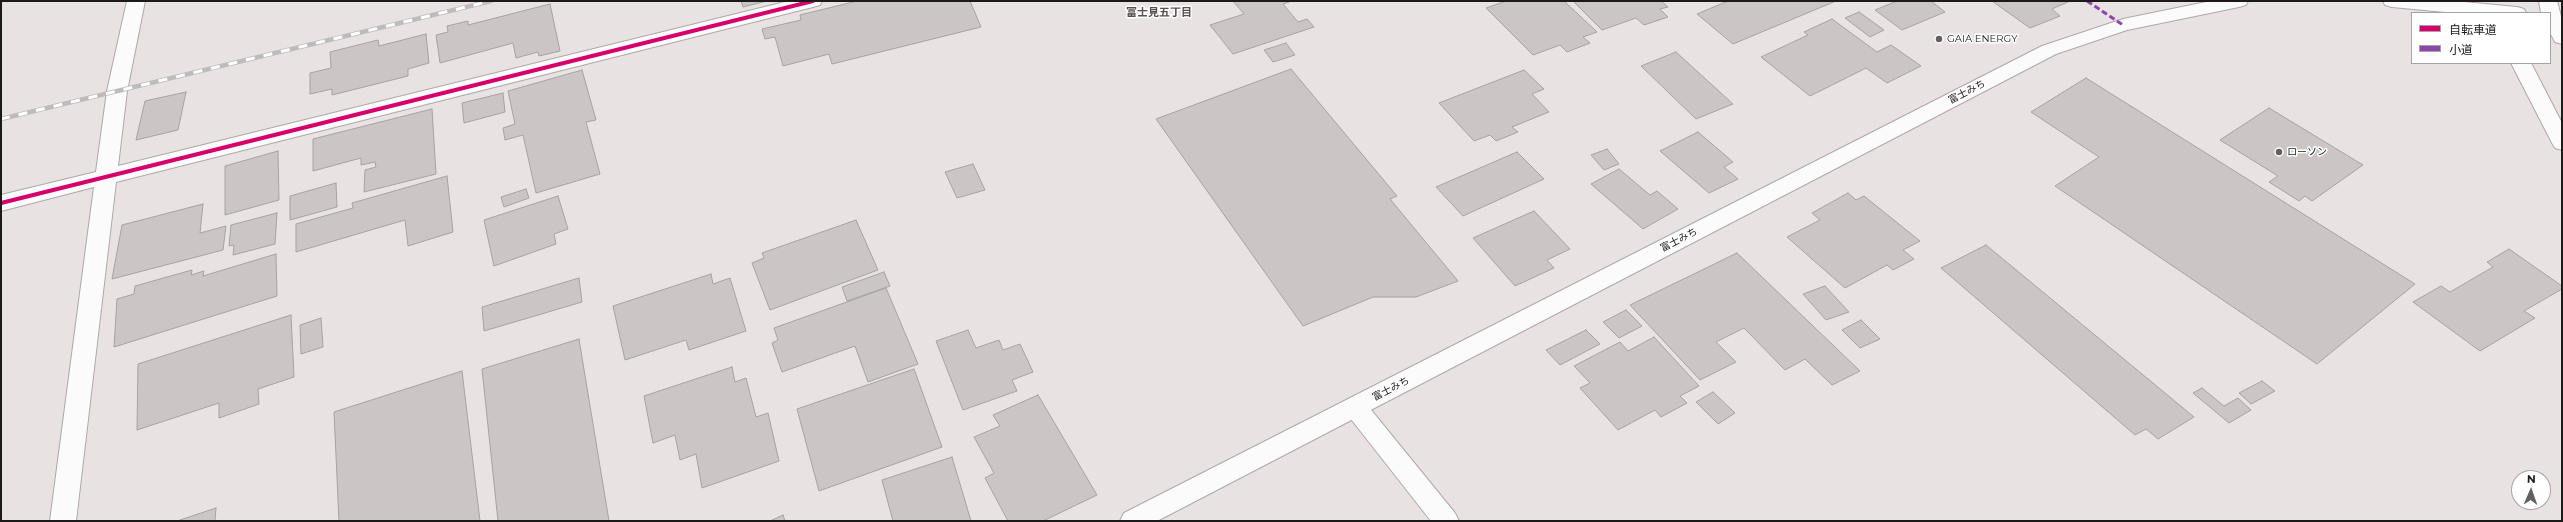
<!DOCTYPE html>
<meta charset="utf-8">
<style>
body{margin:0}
#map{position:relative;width:2563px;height:522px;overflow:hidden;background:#e9e2e3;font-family:Montserrat,"Noto Sans JP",sans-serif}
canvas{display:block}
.frame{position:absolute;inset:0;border:2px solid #1d1919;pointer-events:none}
.legend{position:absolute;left:2411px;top:12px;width:140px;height:52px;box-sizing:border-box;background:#fff;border:1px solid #a5a3a3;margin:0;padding:5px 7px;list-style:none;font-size:12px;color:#1d1919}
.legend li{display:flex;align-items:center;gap:8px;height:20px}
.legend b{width:20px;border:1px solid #a5a3a3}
.north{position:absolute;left:2511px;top:470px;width:40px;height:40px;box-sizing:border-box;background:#fff;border:1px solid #a5a3a3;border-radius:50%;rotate:2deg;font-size:11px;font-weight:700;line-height:16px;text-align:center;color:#1d1919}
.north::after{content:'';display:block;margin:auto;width:14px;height:18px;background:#645f60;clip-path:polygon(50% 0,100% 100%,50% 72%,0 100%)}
</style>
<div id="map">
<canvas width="2563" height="522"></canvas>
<div class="frame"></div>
<ul class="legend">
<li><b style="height:5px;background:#d6006c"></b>自転車道</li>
<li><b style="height:5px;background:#8e44ad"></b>小道</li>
</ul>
<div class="north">N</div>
</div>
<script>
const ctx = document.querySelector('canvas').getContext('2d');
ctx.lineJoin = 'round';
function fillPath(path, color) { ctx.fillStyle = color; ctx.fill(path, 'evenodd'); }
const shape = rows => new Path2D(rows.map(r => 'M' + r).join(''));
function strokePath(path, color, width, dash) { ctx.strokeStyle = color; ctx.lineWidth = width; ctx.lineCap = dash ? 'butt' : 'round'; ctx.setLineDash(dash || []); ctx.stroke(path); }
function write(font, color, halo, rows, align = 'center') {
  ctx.font = font + ' Montserrat,"Noto Sans JP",sans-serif'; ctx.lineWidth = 3; ctx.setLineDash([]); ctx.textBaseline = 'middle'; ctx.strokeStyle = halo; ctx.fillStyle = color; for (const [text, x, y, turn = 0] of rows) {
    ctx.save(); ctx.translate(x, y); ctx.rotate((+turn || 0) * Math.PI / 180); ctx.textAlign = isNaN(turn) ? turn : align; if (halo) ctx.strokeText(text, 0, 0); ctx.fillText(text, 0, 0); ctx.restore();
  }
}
const building = shape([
 [741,1,767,1,743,7,741,1],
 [857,1,970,1,981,27,832,64,829,54,783,66,775,37,765,39,762,29,801,20,800,15,857,1],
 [1233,1,1292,1,1283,4,1298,22,1307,19,1314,27,1233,54,1210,25,1244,14,1233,1],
 [1506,1,1564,1,1597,32,1583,37,1590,43,1567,52,1560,45,1533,55,1486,8,1506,1],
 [1573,1,1661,1,1668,7,1660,9,1668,17,1644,25,1636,18,1602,30,1573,1],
 [1728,1,1836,1,1733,44,1697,14,1728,1],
 [1897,1,1931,1,1945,12,1902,30,1875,10,1897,1],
 [1992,1,2070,1,2052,9,2060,16,2030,28,1992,1],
 [550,4,560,51,539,56,538,52,516,58,513,43,440,63,436,35,448,32,447,26,468,21,468,25,550,4],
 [1859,12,1884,30,1870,37,1845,18,1859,12],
 [1832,19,1877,52,1891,45,1921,66,1887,83,1866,68,1810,96,1761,57,1808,35,1804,32,1832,19],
 [426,34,429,63,408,69,408,76,332,95,332,89,310,94,310,73,331,68,330,52,378,40,379,46,426,34],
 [1286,43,1295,55,1273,62,1264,50,1286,43],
 [1676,52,1733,104,1696,119,1641,66,1676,52],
 [1291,69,1397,196,1390,199,1458,281,1416,297,1373,297,1303,326,1156,119,1291,69],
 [582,70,596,120,586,122,600,174,536,193,523,135,505,140,503,128,515,124,508,91,582,70],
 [1524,70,1544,89,1532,94,1549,112,1512,127,1518,132,1496,141,1490,135,1474,141,1439,103,1524,70],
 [2086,78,2415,284,2317,364,2055,186,2099,157,2031,112,2086,78],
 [186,92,178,130,136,140,145,101,186,92],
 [503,93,505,112,464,123,462,103,503,93],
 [2269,108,2363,165,2312,201,2305,196,2299,201,2269,182,2278,176,2220,140,2269,108],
 [432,109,436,174,364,192,365,170,376,167,375,162,361,165,361,158,313,171,313,139,432,109],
 [1698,132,1733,162,1724,167,1738,179,1709,193,1660,151,1698,132],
 [1607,149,1619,164,1604,170,1591,155,1607,149],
 [278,151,279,200,225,215,225,166,278,151],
 [1517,152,1544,179,1463,216,1436,187,1517,152],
 [973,164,985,190,957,198,945,172,973,164],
 [1619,169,1650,195,1657,191,1678,209,1643,229,1591,184,1619,169],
 [447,176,453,232,408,246,405,220,296,252,296,224,353,208,352,203,447,176],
 [336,183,337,207,290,220,290,196,336,183],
 [526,189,529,198,504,207,501,197,526,189],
 [1848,193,1856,200,1864,196,1920,241,1903,250,1914,259,1893,270,1887,265,1845,288,1787,237,1820,220,1812,213,1848,193],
 [558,196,568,229,554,234,556,244,494,266,484,220,558,196],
 [203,204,200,233,226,226,223,250,112,279,122,225,203,204],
 [1534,211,1570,249,1547,260,1554,268,1515,286,1473,238,1534,211],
 [277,213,275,244,233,255,234,245,229,246,231,225,277,213],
 [856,220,878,270,770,310,752,263,764,258,762,253,856,220],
 [1986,245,2194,417,2158,439,2146,429,2135,435,1941,268,1986,245],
 [2509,249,2562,286,2562,289,2524,311,2535,318,2480,351,2413,302,2441,286,2450,292,2493,267,2487,262,2509,249],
 [1737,253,1860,371,1832,385,1805,359,1785,370,1744,328,1716,342,1736,362,1700,380,1630,305,1737,253],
 [276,254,277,296,114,347,117,299,134,294,135,286,192,270,191,275,204,271,203,276,276,254],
 [884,272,890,286,847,301,842,287,884,272],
 [711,274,713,284,730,278,746,331,689,350,686,340,625,360,613,306,711,274],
 [579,278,582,302,484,331,482,307,579,278],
 [1825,286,1849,312,1826,320,1803,294,1825,286],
 [886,288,918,364,868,382,855,346,782,372,772,343,778,340,774,328,886,288],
 [1626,310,1642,326,1619,338,1603,322,1626,310],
 [291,315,294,377,258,389,259,404,219,418,219,403,137,430,138,364,291,315],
 [321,318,323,347,301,354,300,325,321,318],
 [1861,320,1880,339,1860,348,1842,330,1861,320],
 [968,330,976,348,999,340,1003,350,1020,344,1033,372,1012,380,1017,391,963,410,936,341,968,330],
 [1586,330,1600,344,1560,365,1546,350,1586,330],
 [1654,337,1699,386,1680,396,1687,403,1661,417,1655,410,1618,430,1580,388,1590,383,1574,366,1620,342,1628,351,1654,337],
 [579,339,609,521,498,521,482,369,579,339],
 [732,367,735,382,746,378,756,417,768,413,779,461,702,488,696,454,680,460,675,435,653,443,644,396,732,367],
 [914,369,942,447,819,491,797,409,914,369],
 [462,371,480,521,339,521,334,412,462,371],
 [2262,381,2275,391,2251,404,2239,393,2262,381],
 [2202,388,2224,406,2238,398,2251,410,2229,423,2193,393,2202,388],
 [1713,392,1735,413,1718,424,1696,402,1713,392],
 [1038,395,1097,495,1043,521,1008,521,985,478,994,473,974,437,1000,426,993,415,1038,395],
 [952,457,971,521,893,521,882,480,952,457],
 [216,508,215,521,177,521,216,508],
 [783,515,785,521,770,521,783,515]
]);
const minor = shape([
 [127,1,145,1,127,91,118,166,789,1,822,1,820,5,813,7,116,182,76,521,50,521,94,187,1,211,1,195,96,172,107,91,127,1],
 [1355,397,1363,400,1455,513,1459,521,1431,521,1347,414,1343,407,1347,400,1355,397]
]);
const highway = shape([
 [2211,1,2248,1,2246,5,2239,7,2127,30,2056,54,1157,521,1120,521,1124,513,2042,46,2123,19,2211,1],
 [2383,1,2453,1,2517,7,2524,9,2526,13,2456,13,2392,7,2385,5,2383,1],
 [2539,1,2557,1,2562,20,2562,44,2555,42,2553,38,2550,33,2550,13,2541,13,2539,1],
 [2511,63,2531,63,2562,123,2562,150,2555,148,2552,143,2511,63]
]);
const rail = shape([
 [1,119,491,1]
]);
const quiet = shape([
 [2087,1,2123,25]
]);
const cycleway = shape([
 [1,203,813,1]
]);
const markers = [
 [1939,39,4,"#645f60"],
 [2279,152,4,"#645f60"]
];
const poiNames = [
 ["GAIA ENERGY",1947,39],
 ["ローソン",2287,152]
];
const streetNames = [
 ["富士みち",1967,92,-27],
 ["富士みち",1679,240,-27],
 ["富士みち",1391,389,-27]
];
const neighbourhoodNames = [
 ["富士見五丁目",1159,13]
];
fillPath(building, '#cbc5c6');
strokePath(building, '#a6a1a2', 1);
strokePath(minor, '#ada8a9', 2);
strokePath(highway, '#ada8a9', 2);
fillPath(minor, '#fcfbfb');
fillPath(highway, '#fcfbfb');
strokePath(rail, '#bdbbbb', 4.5);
strokePath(rail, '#fff', 3, [9]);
strokePath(quiet, '#8e44ad', 3, [6, 3]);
strokePath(cycleway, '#d6006c', 4);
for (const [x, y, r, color] of markers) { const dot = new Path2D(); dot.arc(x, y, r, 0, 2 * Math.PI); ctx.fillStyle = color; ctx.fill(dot); strokePath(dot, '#fff', 1.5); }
write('10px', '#1d1919', '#fff', poiNames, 'left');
write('10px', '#1d1919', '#fff', streetNames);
write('bold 11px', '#594e4f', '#fff', neighbourhoodNames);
</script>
